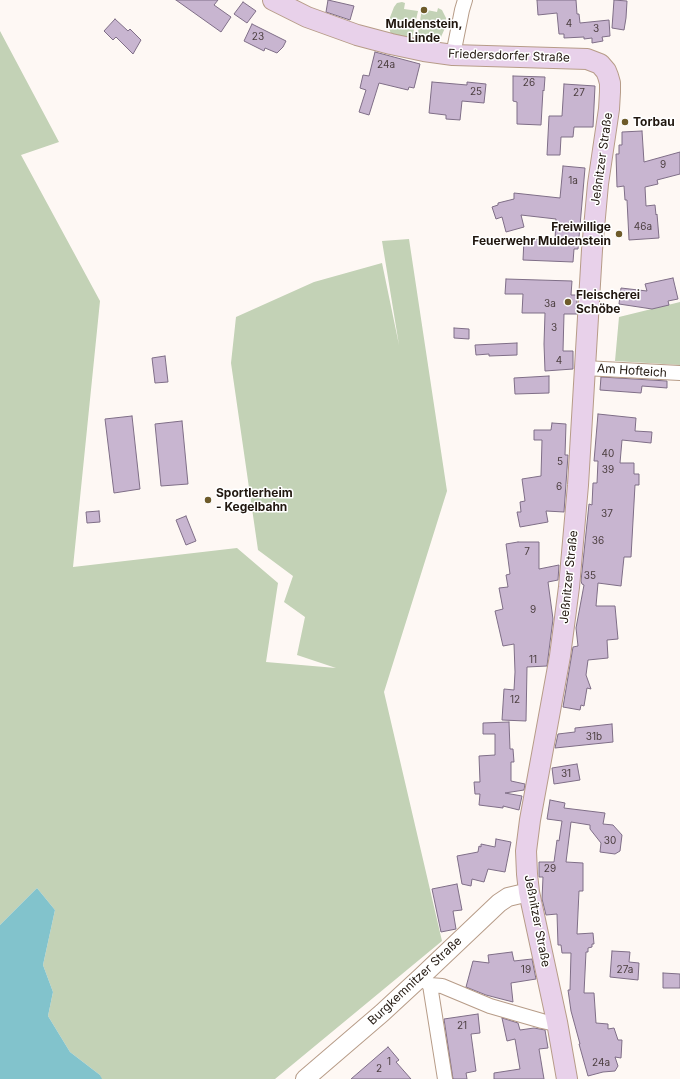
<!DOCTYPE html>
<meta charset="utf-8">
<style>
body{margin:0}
canvas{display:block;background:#fef8f4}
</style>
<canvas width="680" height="1079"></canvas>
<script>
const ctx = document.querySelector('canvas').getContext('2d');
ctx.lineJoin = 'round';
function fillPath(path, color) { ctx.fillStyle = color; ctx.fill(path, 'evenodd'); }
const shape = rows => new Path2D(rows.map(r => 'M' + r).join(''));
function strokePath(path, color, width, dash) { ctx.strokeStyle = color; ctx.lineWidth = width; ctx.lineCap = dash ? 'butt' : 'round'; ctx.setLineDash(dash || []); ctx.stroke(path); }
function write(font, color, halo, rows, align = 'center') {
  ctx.font = font + ' Inter,sans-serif'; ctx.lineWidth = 3; ctx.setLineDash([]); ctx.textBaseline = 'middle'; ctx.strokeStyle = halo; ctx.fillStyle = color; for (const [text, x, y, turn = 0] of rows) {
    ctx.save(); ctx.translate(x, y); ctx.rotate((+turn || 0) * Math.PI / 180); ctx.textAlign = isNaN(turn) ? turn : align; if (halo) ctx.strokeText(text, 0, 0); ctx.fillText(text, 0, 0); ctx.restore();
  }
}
const green = shape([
 [402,2,405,3,404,9,418,11,411,43,391,34,389,28,389,20,394,7,397,3],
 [438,8,442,10,446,18,445,28,441,37,437,41,432,44,416,44,422,9,437,12],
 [0,31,59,142,21,155,100,301,73,567,237,548,278,583,266,662,336,668,297,655,305,617,284,602,293,576,258,550,231,363,236,317,314,282,382,263,399,345,382,241,409,239,447,491,384,692,442,941,275,1079,101,1079,100,1075,70,1052,48,1016,53,992,43,965,55,910,37,888,0,925],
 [680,302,680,365,615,361,619,317]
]);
const water = shape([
 [37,888,55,910,43,965,53,992,48,1016,70,1052,100,1075,102,1079,0,1079,0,925]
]);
const building = shape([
 [176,0,218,0,214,5,231,17,221,32,176,0],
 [328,0,354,6,350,20,326,12,328,0],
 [537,0,576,0,577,14,579,14,580,23,609,20,610,36,602,37,603,41,592,43,592,38,584,39,584,37,564,38,564,34,559,34,557,13,538,15,537,0],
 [614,0,627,1,626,18,624,30,612,28,614,0],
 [243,2,256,11,247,23,234,14,243,2],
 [115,19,128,31,130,29,141,40,133,54,116,37,113,40,104,31,115,19],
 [252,24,286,41,283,47,277,53,265,48,264,51,244,41,252,24],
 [375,52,420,64,414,88,409,87,408,90,379,83,369,115,359,112,366,90,360,88,363,75,369,76,375,52],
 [513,76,545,77,544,91,543,90,541,125,517,124,517,102,513,101,513,76],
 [432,82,467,85,467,82,486,84,484,103,462,101,460,120,446,119,446,115,429,113,432,82],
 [564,84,595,86,593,127,574,127,573,137,561,137,560,155,547,155,549,116,562,116,564,84],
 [642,131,644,162,680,152,680,174,657,180,658,184,645,187,646,206,655,205,656,215,657,214,659,238,629,240,627,200,625,200,624,186,617,187,616,154,619,154,619,145,622,145,622,132,642,131],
 [563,166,585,168,578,249,574,249,573,262,523,260,524,239,555,240,556,219,521,215,524,227,506,232,502,217,496,219,492,207,498,205,498,203,514,199,514,193,560,198,563,166],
 [673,278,678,299,668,301,669,305,652,309,619,304,621,288,647,291,645,284,673,278],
 [506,279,572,281,571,295,577,295,577,314,564,314,563,351,573,351,573,369,545,371,544,344,545,313,522,313,523,294,505,294,506,279],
 [454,328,469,329,469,339,454,338,454,328],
 [517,343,517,355,489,356,489,354,476,355,475,345,517,343],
 [165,356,168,382,155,383,152,358,165,356],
 [549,376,549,393,515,394,514,378,549,376],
 [601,377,667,381,667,388,642,386,641,393,600,390,601,377],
 [598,414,636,418,635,431,652,432,651,443,622,440,620,463,634,463,634,474,639,474,639,485,635,485,631,557,624,557,621,586,598,583,596,606,615,606,618,639,607,640,608,658,588,660,586,675,591,689,587,688,584,706,581,705,580,710,563,707,573,647,578,646,576,628,584,585,582,584,581,581,589,504,592,505,593,483,597,483,598,461,594,461,598,414],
 [132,416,140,489,114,493,105,419,132,416],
 [182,421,188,484,161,486,155,424,182,421],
 [552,423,566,424,565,455,568,455,564,512,546,511,548,522,520,527,517,512,521,512,520,502,525,501,522,479,541,476,542,440,534,440,534,430,551,430,552,423],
 [99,511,100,522,87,523,86,512,99,511],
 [186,516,196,541,186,545,176,520,186,516],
 [518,542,539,542,539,569,559,565,558,580,548,582,553,619,547,666,527,667,526,721,502,720,504,689,514,690,515,672,514,644,503,646,495,611,503,609,499,588,508,587,506,575,510,574,506,544,518,542],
 [509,722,510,749,513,749,514,762,511,762,511,781,525,784,524,790,505,793,522,796,519,810,503,806,503,808,479,805,480,794,475,794,474,782,480,782,479,756,495,755,495,734,483,734,483,723,509,722],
 [612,724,613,742,555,748,558,734,575,732,575,728,612,724],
 [577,764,580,780,554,784,552,768,577,764],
 [550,800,565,803,564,808,605,813,603,824,613,825,622,835,620,851,615,854,600,852,601,843,590,829,590,825,571,822,566,862,583,863,583,891,579,891,577,934,593,933,594,944,592,944,592,947,588,948,588,952,586,952,584,993,594,993,596,1023,608,1024,608,1029,614,1028,618,1040,622,1040,621,1058,615,1057,618,1066,615,1071,603,1072,588,1076,579,1044,580,1044,571,1011,568,990,570,990,571,953,562,953,561,945,558,945,557,914,546,915,542,899,543,877,539,877,539,862,554,862,557,840,559,841,562,821,547,819,550,800],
 [496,839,511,842,505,872,488,869,484,882,472,879,471,886,462,884,457,856,478,852,479,846,481,847,481,844,495,847,496,839],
 [457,884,462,910,453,911,456,929,441,932,432,889,457,884],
 [612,951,630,952,629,962,639,963,638,980,610,977,612,951],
 [512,952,514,961,532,959,536,979,511,983,513,1002,486,995,466,987,473,961,489,963,488,955,512,952],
 [663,973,680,974,680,988,663,988,663,973],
 [478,1014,480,1033,471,1034,476,1071,466,1073,467,1079,453,1079,444,1019,478,1014],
 [502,1018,518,1023,520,1030,534,1028,545,1030,548,1048,539,1049,544,1079,494,1079,494,1073,520,1069,515,1039,507,1041,502,1018],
 [388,1047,399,1060,396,1062,411,1079,351,1079,388,1047]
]);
const minor = shape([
 [453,55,462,10,465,0],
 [584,368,680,373],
 [424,980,430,985,445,1079],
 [430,985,442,986,490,1006,542,1021,551,1023,557,1022]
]);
const tertiary = shape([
 [305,1079,382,1013,421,977,499,903,508,897,529,892]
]);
const secondary = shape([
 [273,0,307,17,357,35,391,44,424,51,453,55,587,59,600,64,606,71,608,76,610,83,610,92,609,109,598,184,592,250,578,485,569,587,560,656,530,820,526,851,527,874,529,892,557,1022,567,1079]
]);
const markers = [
 [424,10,4,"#6e5b2a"],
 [625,122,4,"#6e5b2a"],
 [619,234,4,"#6e5b2a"],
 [568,302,4,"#6e5b2a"],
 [208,500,4,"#6e5b2a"]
];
const numberNames = [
 ["4",569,24],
 ["3",596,29],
 ["23",258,37],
 ["24a",386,65],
 ["26",529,83],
 ["25",476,92],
 ["27",579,93],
 ["9",663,165],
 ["1a",573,181],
 ["46a",643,227],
 ["3a",550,304],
 ["3",554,328],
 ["4",559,361],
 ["40",608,454],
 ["5",560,462],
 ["39",608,470],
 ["6",559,487],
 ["37",607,514],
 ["36",598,541],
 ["7",527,552],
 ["35",590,576],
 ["9",533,610],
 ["11",533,660],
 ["12",515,700],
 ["31b",594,737],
 ["31",566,774],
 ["30",610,841],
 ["29",550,869],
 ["19",526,970],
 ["27a",625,970],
 ["21",462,1026],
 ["1",389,1062],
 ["24a",601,1063],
 ["2",379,1069]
];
const poiNames = [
 ["Muldenstein,",424,24,"center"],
 ["Linde",424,38,"center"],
 ["Torbau",633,122],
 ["Freiwillige",611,227,"right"],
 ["Feuerwehr Muldenstein",611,241,"right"],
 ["Fleischerei",576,295],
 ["Schöbe",576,309],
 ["Sportlerheim",216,493],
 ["- Kegelbahn",216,507]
];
const streetNames = [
 ["Friedersdorfer Straße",509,56,2],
 ["Jeßnitzer Straße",602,159,-82],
 ["Am Hofteich",632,371,4],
 ["Jeßnitzer Straße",569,577,-84],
 ["Jeßnitzer Straße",537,921,79],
 ["Burgkemnitzer Straße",415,981,-43]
];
fillPath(green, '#c3d2b6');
fillPath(water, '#82c3cc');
fillPath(building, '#c8b5d0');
strokePath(building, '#7f6e87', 1);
strokePath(minor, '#b79c88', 16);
strokePath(tertiary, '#b79c88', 20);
strokePath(secondary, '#b79c88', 22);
strokePath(minor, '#fff', 14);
strokePath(tertiary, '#fff', 18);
strokePath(secondary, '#e8d1ea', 20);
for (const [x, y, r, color] of markers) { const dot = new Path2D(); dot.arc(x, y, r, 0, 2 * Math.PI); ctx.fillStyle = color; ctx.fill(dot); strokePath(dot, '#fff', 1.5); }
write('10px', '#4b3e3f', null, numberNames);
write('bold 12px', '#21170f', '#fff', poiNames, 'left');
write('12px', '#21170f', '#fff', streetNames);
</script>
